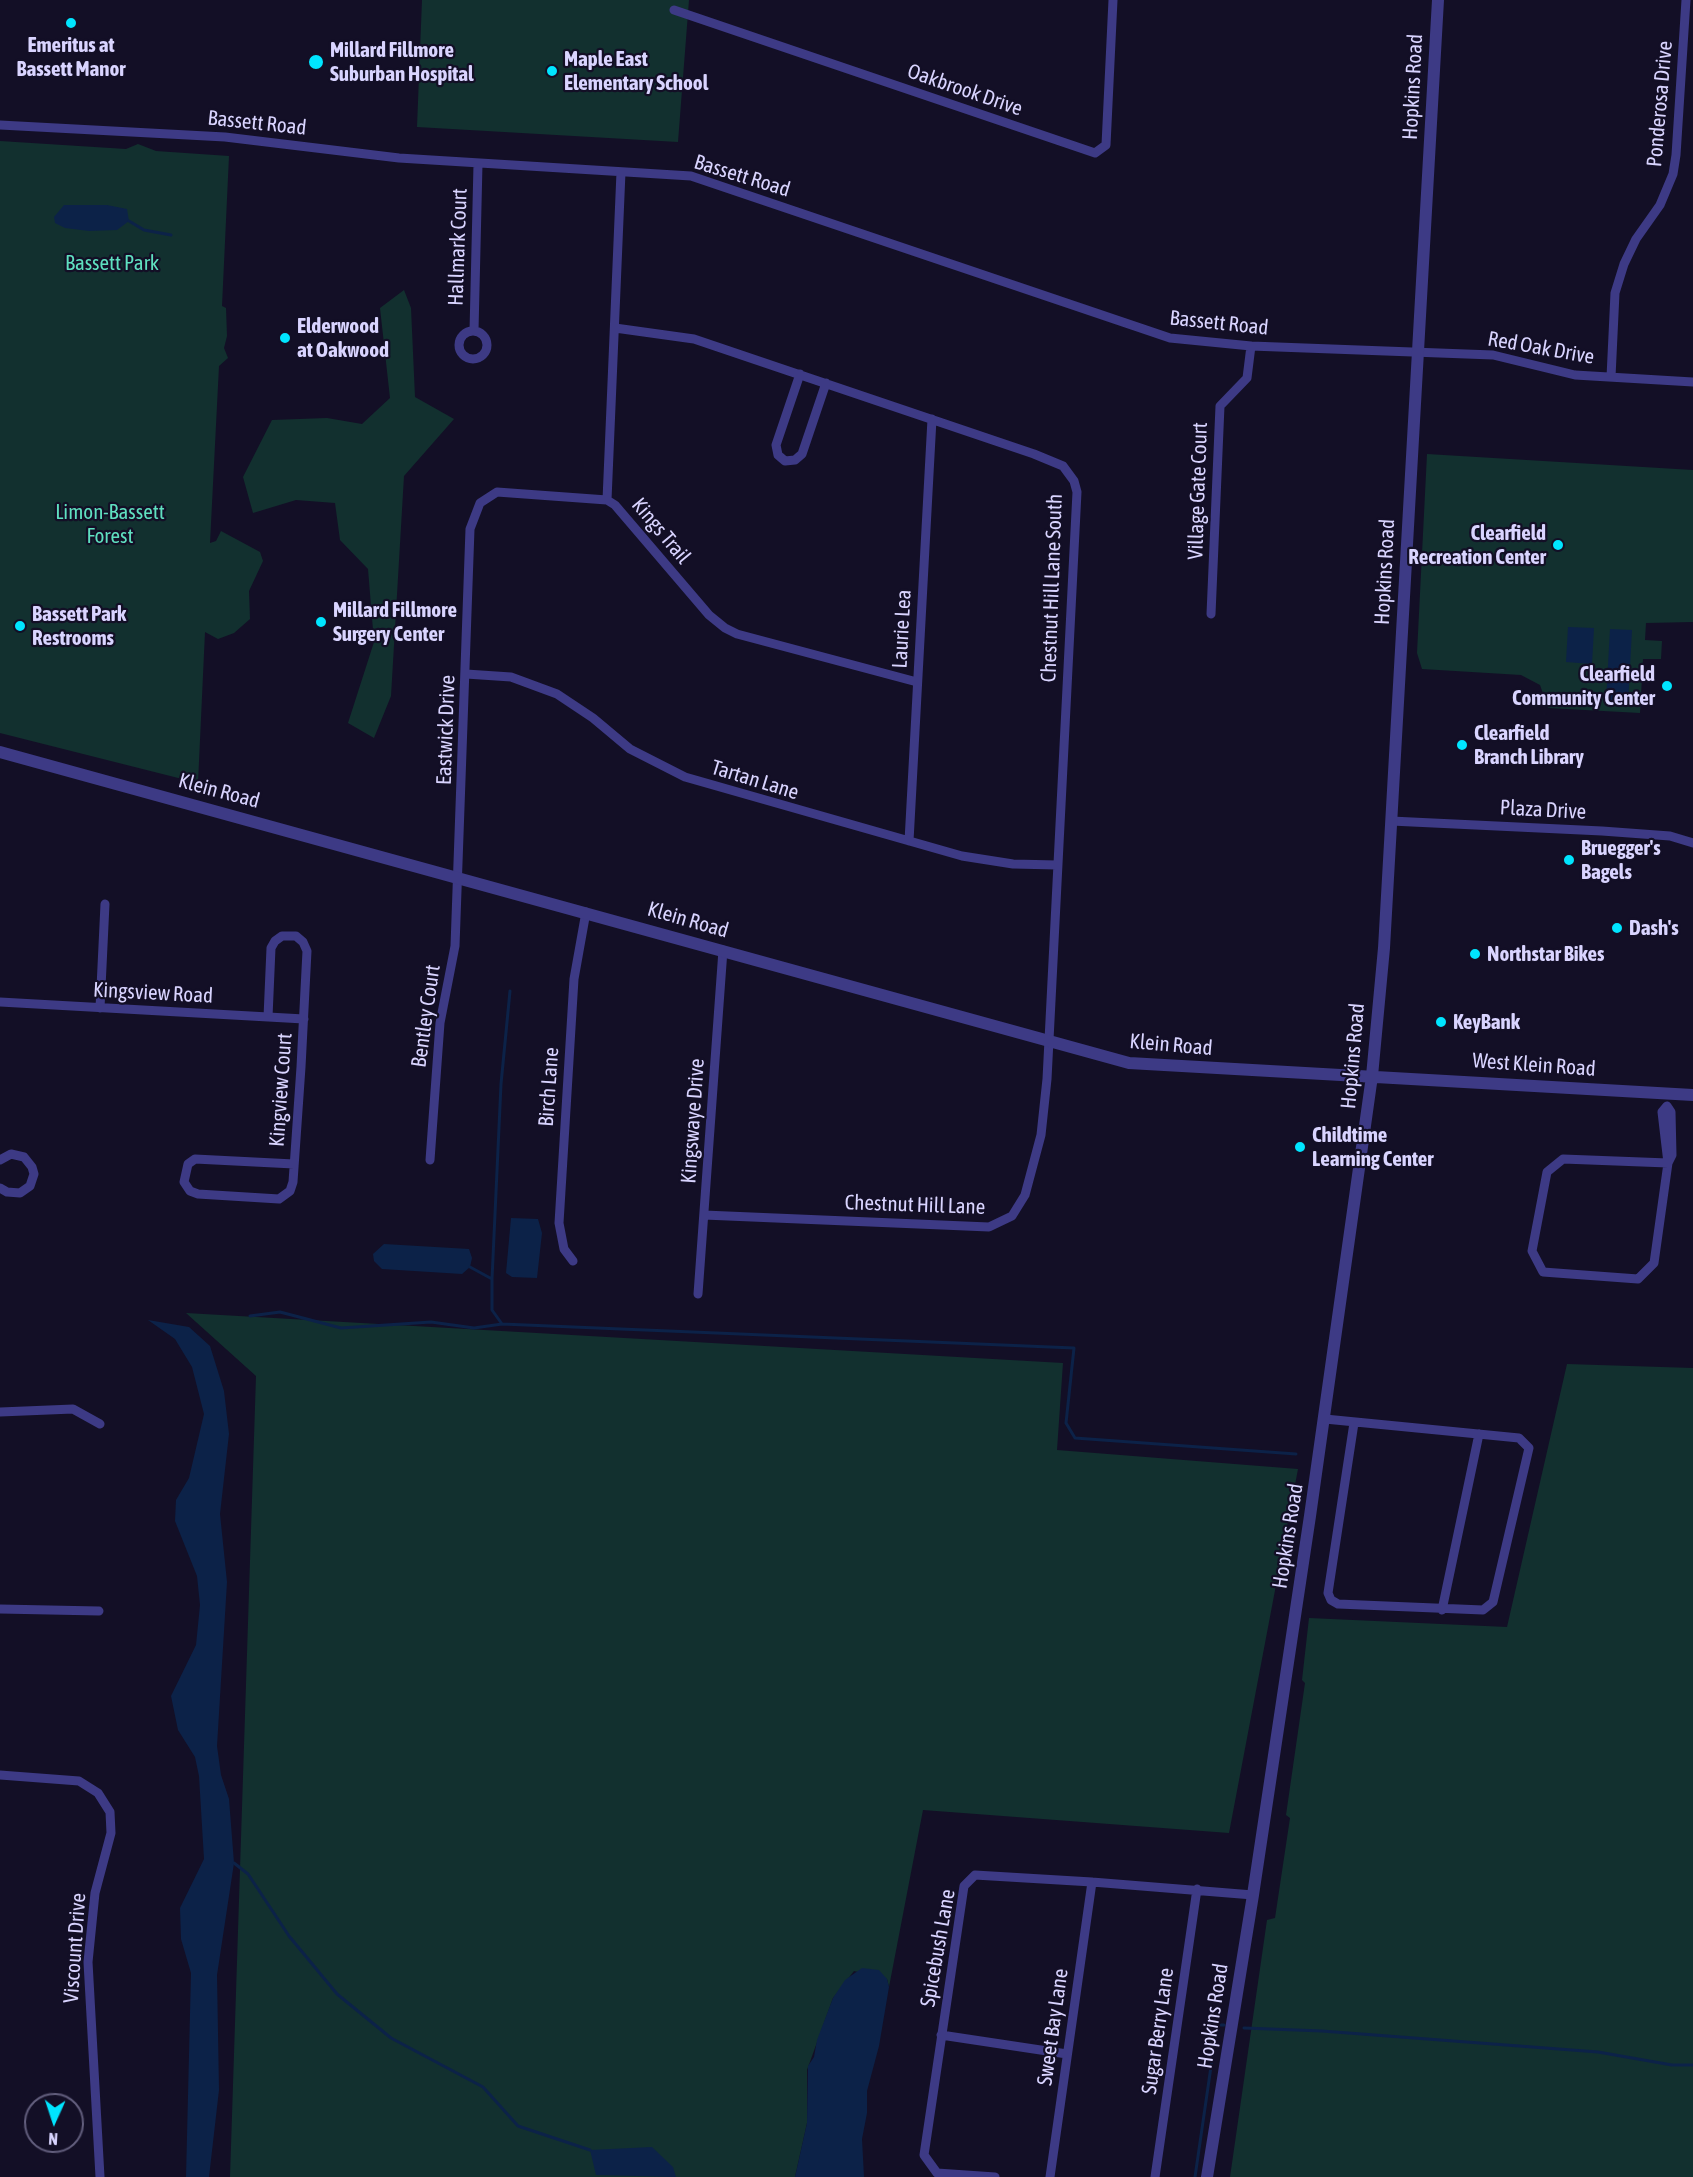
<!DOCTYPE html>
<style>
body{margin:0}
#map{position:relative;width:1693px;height:2177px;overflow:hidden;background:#130f26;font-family:"Asap Condensed",sans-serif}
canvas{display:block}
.north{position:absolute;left:24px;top:2093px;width:60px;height:60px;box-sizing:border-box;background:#130f26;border:2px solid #625e7d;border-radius:50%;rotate:183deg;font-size:16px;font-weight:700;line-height:24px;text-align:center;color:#d9d4ff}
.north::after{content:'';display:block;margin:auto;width:21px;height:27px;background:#00e5ff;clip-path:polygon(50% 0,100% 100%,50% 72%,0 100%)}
</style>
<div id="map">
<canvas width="1693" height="2177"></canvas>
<div class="north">N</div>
</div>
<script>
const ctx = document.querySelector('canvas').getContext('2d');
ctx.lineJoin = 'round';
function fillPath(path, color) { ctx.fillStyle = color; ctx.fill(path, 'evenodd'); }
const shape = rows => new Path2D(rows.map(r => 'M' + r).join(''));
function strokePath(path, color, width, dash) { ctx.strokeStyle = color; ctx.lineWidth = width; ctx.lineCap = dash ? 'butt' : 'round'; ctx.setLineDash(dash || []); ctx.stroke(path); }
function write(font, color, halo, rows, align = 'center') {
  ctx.font = font + ' "Asap Condensed",sans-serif'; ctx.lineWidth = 4.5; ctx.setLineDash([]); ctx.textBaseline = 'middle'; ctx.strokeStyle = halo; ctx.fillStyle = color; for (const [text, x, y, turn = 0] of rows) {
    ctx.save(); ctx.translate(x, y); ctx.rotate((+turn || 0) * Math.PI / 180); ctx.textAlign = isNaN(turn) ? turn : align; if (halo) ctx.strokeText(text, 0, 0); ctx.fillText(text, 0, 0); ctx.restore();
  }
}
const green = shape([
 [422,0,689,0,678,142,417,127],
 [0,141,126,149,138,144,156,151,229,156,222,306,226,308,227,336,224,348,228,358,219,366,210,543,216,541,221,531,260,552,263,561,249,591,250,619,234,633,218,639,205,632,198,783,0,733],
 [404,290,411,308,415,397,454,419,404,476,391,696,374,738,348,723,374,642,368,569,340,540,335,503,296,500,253,513,243,477,272,420,327,418,362,424,390,398,380,308],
 [1427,454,1693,470,1693,622,1646,623,1645,640,1662,641,1661,659,1643,659,1640,713,1548,708,1540,685,1521,675,1422,669,1417,653],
 [186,1313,1063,1363,1057,1450,1298,1469,1229,1833,923,1810,889,1987,887,1979,854,1971,833,1998,807,2070,807,2123,795,2177,230,2177,256,1376],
 [1567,1364,1693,1368,1693,2177,1230,2177,1267,1920,1275,1918,1290,1818,1286,1815,1305,1683,1302,1680,1309,1618,1507,1627]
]);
const water = shape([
 [64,205,107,205,127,209,129,221,117,230,89,231,65,228,55,223,54,217],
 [1568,627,1594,628,1592,664,1566,662],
 [1610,629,1632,630,1628,704,1606,702],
 [511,1218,538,1219,542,1233,537,1278,512,1277,506,1273],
 [384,1244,469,1249,472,1258,470,1267,462,1274,382,1269,374,1261,373,1254],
 [148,1320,189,1327,210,1346,224,1391,229,1434,220,1514,227,1582,217,1746,221,1775,229,1799,234,1863,217,1975,219,2090,209,2177,186,2177,191,1973,181,1939,180,1908,204,1859,199,1776,195,1757,178,1730,171,1696,196,1645,200,1605,197,1576,175,1521,176,1500,189,1478,204,1414,192,1367,175,1339],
 [862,1968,879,1970,887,1979,889,1987,879,2046,867,2091,867,2113,862,2139,864,2177,795,2177,807,2123,808,2066,814,2057,817,2040,833,1998,845,1980],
 [652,2147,673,2167,676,2177,596,2175,590,2150]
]);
const stream = shape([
 [129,221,144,230,171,235],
 [510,991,501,1084,492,1279,492,1310,502,1324,1074,1348,1066,1423,1075,1438,1296,1454],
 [470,1267,492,1279],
 [250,1316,280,1312,341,1328,431,1322,474,1328,502,1324],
 [234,1863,248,1874,289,1936,337,1994,391,2038,483,2087,518,2126,590,2150],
 [1244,2028,1322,2031,1598,2052,1672,2065,1693,2065],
 [1195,2177,1217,2025,1224,2025]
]);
const minor = shape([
 [674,10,1095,153,1106,145,1113,0],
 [0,125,225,137,399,158,691,176,1170,338,1251,346,1493,355,1575,375,1693,382],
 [615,328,694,339,1034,454,1063,466,1074,481,1077,492,1047,1079,1041,1135,1025,1195,1012,1216,989,1227,704,1215],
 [474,331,478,164],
 '459 345a14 14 0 1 1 28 0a14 14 0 1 1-28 0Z',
 [800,374,776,445,778,455,785,461,795,460,802,454,826,383],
 [1611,377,1615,293,1624,264,1636,239,1660,205,1673,174,1676,155,1686,0],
 [607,500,621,172],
 [1211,614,1220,406,1247,378,1251,346],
 [466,674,511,677,557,694,593,718,630,749,685,777,962,856,1013,864,1057,865],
 [1391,821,1602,831,1670,836,1693,843],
 [909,841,932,419],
 [0,1002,304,1019],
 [100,1008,105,904],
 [268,1017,271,948,275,941,282,936,296,936,303,942,307,951,301,1067,293,1182,290,1191,279,1199,198,1194,190,1191,184,1182,188,1164,195,1159,294,1164],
 [0,1160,11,1154,24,1157,32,1167,34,1174,30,1186,20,1193,7,1192,0,1188],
 [430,1160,440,1023,455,946,470,529,480,503,497,492,607,500,615,505,709,615,725,628,737,634,917,682],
 [1668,1163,1563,1159,1547,1172,1532,1251,1543,1272,1638,1279,1654,1263,1668,1163,1672,1155,1671,1112,1667,1106,1662,1112,1668,1163],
 [573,1261,564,1249,559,1223,574,979,586,912],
 [698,1294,723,950],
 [0,1412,73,1409,100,1424],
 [1325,1419,1519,1438,1529,1448,1493,1602,1483,1610,1338,1604,1331,1600,1328,1593,1354,1423],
 [0,1609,99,1611],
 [1442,1610,1479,1434],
 [0,1775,79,1781,98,1793,110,1812,111,1833,95,1893,88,1962,100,2177],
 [941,2035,1067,2054],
 [995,2177,937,2173,924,2155,964,1886,975,1875,1092,1882,1253,1895],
 [1050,2177,1092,1882],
 [1155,2177,1197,1889]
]);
const tertiary = shape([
 [0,752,1129,1063,1693,1095],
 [1207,2177,1253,1895,1310,1516,1372,1076,1384,948,1438,0]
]);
const markers = [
 [71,23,6,"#00e5ff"],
 [316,62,8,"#00e5ff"],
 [552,71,6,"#00e5ff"],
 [285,338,6,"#00e5ff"],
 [1558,545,6,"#00e5ff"],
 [321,622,6,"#00e5ff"],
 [20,626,6,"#00e5ff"],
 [1667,686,6,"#00e5ff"],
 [1462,745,6,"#00e5ff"],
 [1569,860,6,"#00e5ff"],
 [1617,928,6,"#00e5ff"],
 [1475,954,6,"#00e5ff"],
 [1441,1022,6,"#00e5ff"],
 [1300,1147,6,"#00e5ff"]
];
const poiNames = [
 ["Emeritus at",71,45,"center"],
 ["Bassett Manor",71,69,"center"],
 ["Millard Fillmore",330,50],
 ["Suburban Hospital",330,74],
 ["Maple East",564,59],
 ["Elementary School",564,83],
 ["Elderwood",297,326],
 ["at Oakwood",297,350],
 ["Clearfield",1546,533,"right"],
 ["Recreation Center",1546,557,"right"],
 ["Millard Fillmore",333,610],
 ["Surgery Center",333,634],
 ["Bassett Park",32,614],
 ["Restrooms",32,638],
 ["Clearfield",1655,674,"right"],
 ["Community Center",1655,698,"right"],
 ["Clearfield",1474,733],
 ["Branch Library",1474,757],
 ["Bruegger's",1581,848],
 ["Bagels",1581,872],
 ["Dash's",1629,928],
 ["Northstar Bikes",1487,954],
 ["KeyBank",1453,1022],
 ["Childtime",1312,1135],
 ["Learning Center",1312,1159]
];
const streetNames = [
 ["Hopkins Road",1413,87,-87],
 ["Oakbrook Drive",965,90,19],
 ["Ponderosa Drive",1660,104,-85],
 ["Bassett Road",257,123,6],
 ["Bassett Road",742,176,17],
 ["Hallmark Court",458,247,-88],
 ["Bassett Road",1219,323,6],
 ["Red Oak Drive",1541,348,10],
 ["Village Gate Court",1198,491,-88],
 ["Kings Trail",661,531,50],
 ["Hopkins Road",1385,572,-87],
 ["Chestnut Hill Lane South",1052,588,-88],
 ["Laurie Lea",902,629,-87],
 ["Eastwick Drive",446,730,-88],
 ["Tartan Lane",755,780,17],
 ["Klein Road",219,791,15],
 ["Plaza Drive",1543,810,3],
 ["Klein Road",688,920,16],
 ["Kingsview Road",153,993,3],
 ["Bentley Court",426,1016,-82],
 ["Klein Road",1171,1045,5],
 ["Hopkins Road",1353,1056,-85],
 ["West Klein Road",1534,1065,4],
 ["Birch Lane",549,1087,-86],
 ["Kingview Court",281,1090,-86],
 ["Kingswaye Drive",693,1121,-86],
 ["Chestnut Hill Lane",915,1205,2],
 ["Hopkins Road",1288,1536,-81],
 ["Viscount Drive",75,1948,-86],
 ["Spicebush Lane",938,1948,-80],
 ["Hopkins Road",1213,2016,-81],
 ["Sweet Bay Lane",1053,2027,-82],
 ["Sugar Berry Lane",1158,2031,-82]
];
const parkNames = [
 ["Bassett Park",112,263],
 ["Limon-Bassett",110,512],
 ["Forest",110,536]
];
fillPath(green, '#12302f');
fillPath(water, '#0c2248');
strokePath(stream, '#0c2248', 3);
strokePath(minor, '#3d3a85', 9);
strokePath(tertiary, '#3d3a85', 12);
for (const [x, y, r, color] of markers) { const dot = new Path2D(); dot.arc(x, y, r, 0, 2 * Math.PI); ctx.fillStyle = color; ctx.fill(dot); strokePath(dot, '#130f26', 2); }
write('bold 21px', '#d9d4ff', '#130f26', poiNames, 'left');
write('21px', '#d9d4ff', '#130f26', streetNames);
write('21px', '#5fe0c0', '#130f26', parkNames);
</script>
